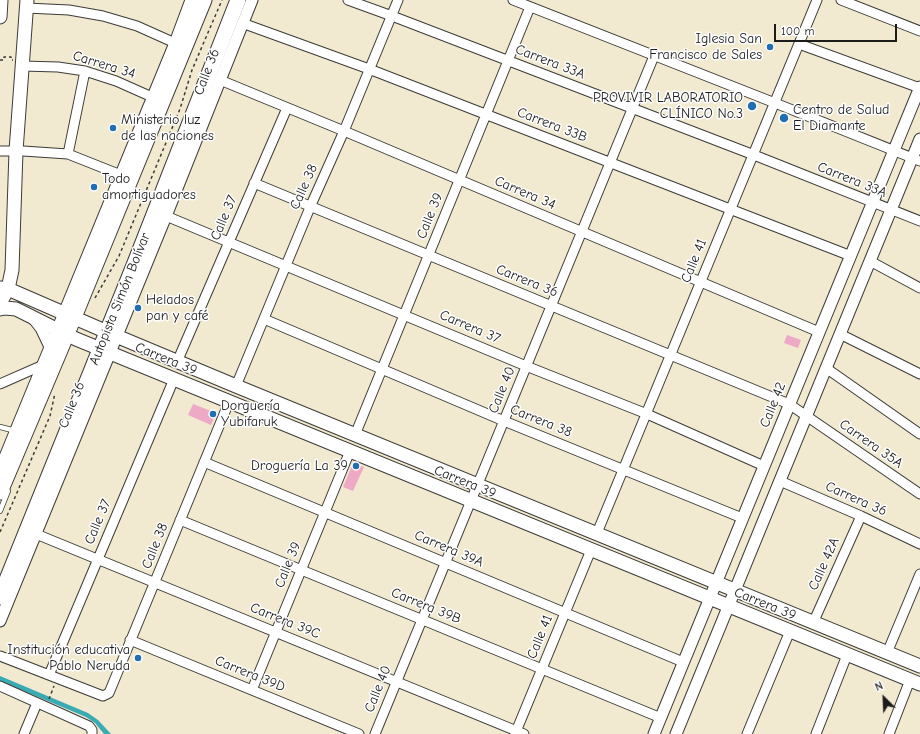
<!DOCTYPE html>
<meta charset="utf-8">
<style>
body{margin:0}
#map{position:relative;width:920px;height:734px;overflow:hidden;background:#f1e9d0;font-family:"Comic Neue",sans-serif}
canvas{display:block}
.north{position:absolute;left:864px;top:678px;width:40px;height:40px;-webkit-text-stroke:3px #fff;paint-order:stroke;rotate:336deg;font-size:11px;font-weight:700;line-height:16px;text-align:center;color:#1c1c1c}
.north::after{content:'';display:block;margin:auto;width:14px;height:18px;background:#1c1c1c;clip-path:polygon(50% 0,100% 100%,50% 72%,0 100%)}
.scale{position:absolute;left:774px;top:24px;width:123px;height:18px;box-sizing:border-box;border:2px solid #1c1c1c;border-top:0;padding-left:5px;font-size:12px;line-height:14px;white-space:nowrap;color:#1c1c1c;-webkit-text-stroke:3px #fff;paint-order:stroke}
</style>
<div id="map">
<canvas width="920" height="734"></canvas>
<div class="north">N</div>
<div class="scale">100 m</div>
</div>
<script>
const ctx = document.querySelector('canvas').getContext('2d');
ctx.lineJoin = 'round';
function fillPath(path, color) { ctx.fillStyle = color; ctx.fill(path, 'evenodd'); }
const shape = rows => new Path2D(rows.map(r => 'M' + r).join(''));
function strokePath(path, color, width, dash) { ctx.strokeStyle = color; ctx.lineWidth = width; ctx.lineCap = dash ? 'butt' : 'round'; ctx.setLineDash(dash || []); ctx.stroke(path); }
function write(font, color, halo, rows, align = 'center') {
  ctx.font = font + ' "Comic Neue",sans-serif'; ctx.lineWidth = 3; ctx.setLineDash([]); ctx.textBaseline = 'middle'; ctx.strokeStyle = halo; ctx.fillStyle = color; for (const [text, x, y, turn = 0] of rows) {
    ctx.save(); ctx.translate(x, y); ctx.rotate((+turn || 0) * Math.PI / 180); ctx.textAlign = isNaN(turn) ? turn : align; if (halo) ctx.strokeText(text, 0, 0); ctx.fillText(text, 0, 0); ctx.restore();
  }
}
const water = shape([
 [0,676,88,713,98,720,111,734,104,734,95,723,86,717,0,681]
]);
const building = shape([
 [787,335,801,340,798,348,784,343],
 [193,404,216,413,211,425,188,415],
 [353,463,364,467,353,491,343,487]
]);
const path = shape([
 [0,60,4,60,4,57,11,57,11,60,13,60],
 [95,298,119,256,180,109,192,70,222,0],
 [0,532,50,416,55,393],
 [49,699,54,686]
]);
const service = shape([
 [0,427,16,431],
 [0,511,8,491]
]);
const minor = shape([
 [348,0,392,16,754,155,920,221],
 [513,0,775,103,920,161],
 [841,0,920,31],
 [26,8,69,10,103,16,137,26,175,43],
 [242,23,369,69,851,256],
 [799,44,920,88],
 [22,66,58,67,85,71,116,81,152,97],
 [220,80,344,131,819,332],
 [0,151,23,151,68,154,121,175],
 [68,154,85,71],
 [254,183,789,404,920,494],
 [166,216,526,366,647,414,764,466],
 [870,261,920,288],
 [264,319,504,421,742,518],
 [840,334,920,374],
 [177,362,287,108],
 [826,368,920,434],
 [0,384,43,365],
 [236,386,311,205,344,131,398,0],
 [355,435,530,7],
 [204,462,683,662],
 [780,481,861,516,920,544],
 [180,520,661,718],
 [597,533,817,0],
 [36,534,524,734],
 [813,623,861,516],
 [130,640,359,734],
 [887,653,920,574],
 [0,656,103,696,109,693,229,402],
 [49,675,174,379],
 [0,686,89,726,92,730,92,734],
 [252,690,350,451],
 [24,734,37,703],
 [375,734,654,56],
 [515,734,591,550],
 [747,734,790,631],
 [816,734,847,655],
 [889,734,910,680]
]);
const tertiary = shape([
 [34,319,41,328,52,351],
 [0,469,175,43,191,0],
 [0,621,166,216,252,0],
 [654,734,920,87],
 [676,734,920,139]
]);
const secondary = shape([
 [0,17,1,0],
 [0,288,8,289,121,338,236,386,920,666],
 [0,303,8,289,12,270,16,151,27,0],
 [0,309,5,308,16,309,76,339,920,684]
]);
const trunk = shape([
 [0,492,74,317,204,0],
 [0,597,135,263,238,0]
]);
const markers = [
 [770,47,4,"#1f6fb2"],
 [752,106,5,"#1f6fb2"],
 [784,118,5,"#1f6fb2"],
 [113,128,4,"#1f6fb2"],
 [94,187,4,"#1f6fb2"],
 [138,308,4,"#1f6fb2"],
 [213,414,4,"#1f6fb2"],
 [356,466,4,"#1f6fb2"],
 [138,658,4,"#1f6fb2"]
];
const poiNames = [
 ["Iglesia San",762,39,"right"],
 ["Francisco de Sales",762,55,"right"],
 ["PROVIVIR LABORATORIO",743,98,"right"],
 ["CLÍNICO No.3",743,114,"right"],
 ["Centro de Salud",793,110],
 ["El Diamante",793,126],
 ["Ministerio luz",121,120],
 ["de las naciones",121,136],
 ["Todo",102,179],
 ["amortiguadores",102,195],
 ["Helados",146,300],
 ["pan y café",146,316],
 ["Dorguería",221,406],
 ["Yubifaruk",221,422],
 ["Droguería La 39",348,466,"right"],
 ["Institución educativa",130,650,"right"],
 ["Pablo Neruda",130,666,"right"]
];
const streetNames = [
 ["Carrera 33A",550,62,21],
 ["Carrera 34",104,65,17],
 ["Calle 36",207,72,-69],
 ["Carrera 33B",552,125,21],
 ["Carrera 33A",852,180,22],
 ["Calle 38",304,187,-66],
 ["Carrera 34",525,193,23],
 ["Calle 39",430,216,-68],
 ["Calle 37",224,218,-67],
 ["Calle 41",694,261,-68],
 ["Carrera 36",527,281,22],
 ["Autopista Simón Bolívar",120,299,-68],
 ["Carrera 37",470,327,23],
 ["Carrera 39",166,359,22],
 ["Calle 40",502,390,-68],
 ["Calle 36",72,405,-68],
 ["Calle 42",773,405,-68],
 ["Carrera 38",541,421,22],
 ["Carrera 35A",871,444,35],
 ["Carrera 39",465,482,22],
 ["Carrera 36",856,499,24],
 ["Calle 37",98,522,-67],
 ["Calle 38",155,546,-68],
 ["Carrera 39A",449,549,23],
 ["Calle 42A",824,564,-66],
 ["Calle 39",288,565,-68],
 ["Carrera 39",765,604,22],
 ["Carrera 39B",426,606,22],
 ["Carrera 39C",285,621,22],
 ["Calle 41",540,637,-68],
 ["Carrera 39D",250,674,22],
 ["Calle 40",378,689,-68]
];
fillPath(water, '#39abb3');
fillPath(building, '#eea9c7');
strokePath(service, '#3c3b37', 6);
strokePath(minor, '#3c3b37', 11);
strokePath(tertiary, '#3c3b37', 13);
strokePath(secondary, '#3c3b37', 15);
strokePath(trunk, '#3c3b37', 17);
strokePath(path, '#3c3b37', 1.5, [3, 3]);
strokePath(service, '#fff', 4.5);
strokePath(minor, '#fff', 9);
strokePath(tertiary, '#fff', 11);
strokePath(secondary, '#fff', 13);
strokePath(trunk, '#fff', 15);
for (const [x, y, r, color] of markers) { const dot = new Path2D(); dot.arc(x, y, r, 0, 2 * Math.PI); ctx.fillStyle = color; ctx.fill(dot); strokePath(dot, '#fff', 1.5); }
write('14px', '#1c1c1c', '#fff', poiNames, 'left');
write('14px', '#1c1c1c', '#fff', streetNames);
</script>
